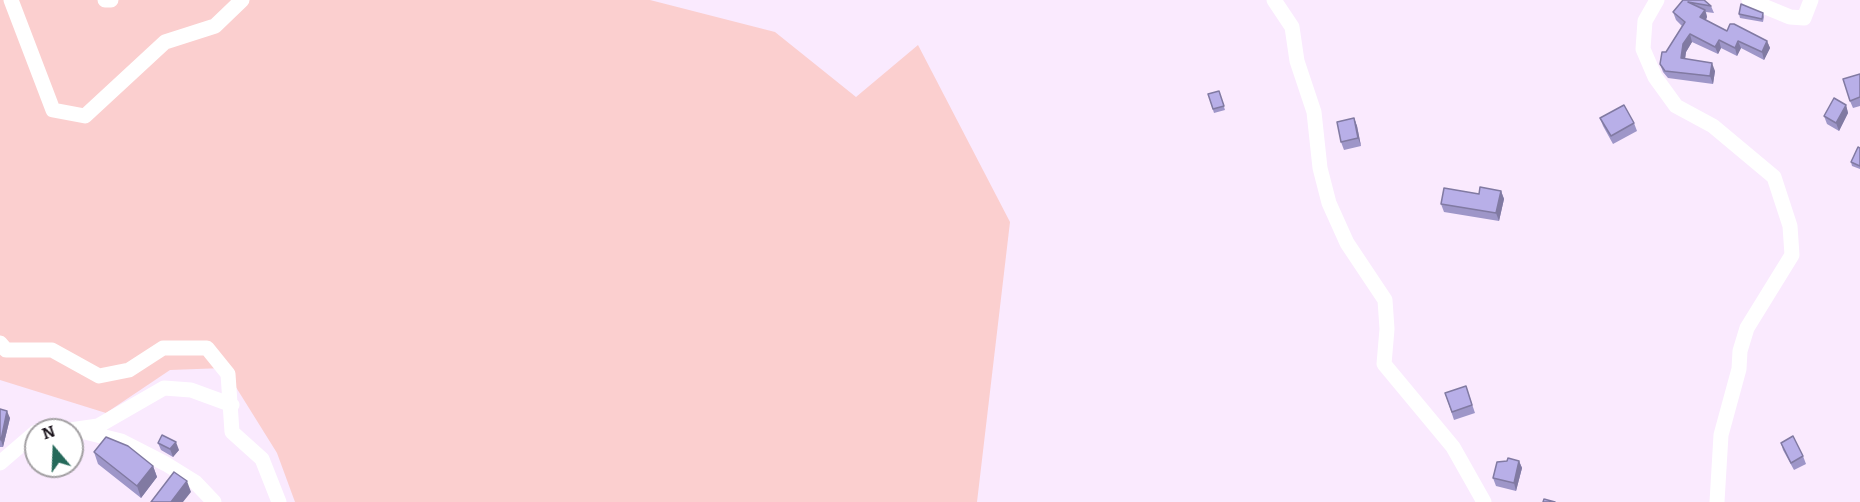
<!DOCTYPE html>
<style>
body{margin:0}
#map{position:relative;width:1860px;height:502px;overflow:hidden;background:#faeafe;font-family:Bitter,serif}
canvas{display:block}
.north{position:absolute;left:24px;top:418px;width:60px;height:60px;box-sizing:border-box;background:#fff;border:2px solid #a3a0a3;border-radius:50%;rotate:341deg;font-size:16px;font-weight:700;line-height:24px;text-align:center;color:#181119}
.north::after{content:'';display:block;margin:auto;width:21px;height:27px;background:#25695a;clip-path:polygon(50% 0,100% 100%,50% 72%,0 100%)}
</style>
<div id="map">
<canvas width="1860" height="502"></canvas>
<div class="north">N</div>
</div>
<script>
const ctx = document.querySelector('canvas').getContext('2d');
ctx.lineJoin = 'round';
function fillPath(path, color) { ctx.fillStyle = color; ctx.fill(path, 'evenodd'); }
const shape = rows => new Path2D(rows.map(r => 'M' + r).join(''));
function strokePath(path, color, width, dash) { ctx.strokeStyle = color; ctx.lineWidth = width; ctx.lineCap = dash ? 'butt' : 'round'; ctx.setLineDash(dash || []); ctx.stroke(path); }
const green = shape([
 [0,0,650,0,775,32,856,97,918,45,1010,222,977,502,295,502,277,453,224,368,170,370,106,413,0,380]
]);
const minor = shape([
 [11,0,53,110,85,116,165,42,215,26,242,0],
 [105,0,111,0],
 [1274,0,1292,27,1297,61,1314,112,1320,168,1329,203,1347,243,1385,300,1387,329,1384,364,1453,447,1484,502],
 [1657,0,1645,21,1643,49,1655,77,1676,106,1713,126,1774,177,1790,226,1792,255,1747,328,1740,351,1739,369,1721,435,1717,502],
 [1749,0,1790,17,1804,18,1811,0],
 [0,343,6,350,52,350,99,376,129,370,163,348,207,348,228,374,232,432,262,459,279,502],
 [70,430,98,426,164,388,191,390,232,405],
 [81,431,121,441,166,464,195,482,214,502],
 [0,463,36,432]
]);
const wall = shape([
 [1683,0,1711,6,1714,13,1706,12,1707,17,1706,20,1727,31,1767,41,1770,48,1764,60,1741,48,1737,56,1721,48,1718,54,1692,42,1686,52,1685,59,1715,71,1713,84,1668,78,1663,72,1660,64,1666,52,1682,26,1676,20,1673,12],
 [1763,13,1764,17,1763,22,1740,18,1739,14],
 [1860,74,1860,106,1853,108,1850,101],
 [1219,91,1225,110,1214,113,1208,94],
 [1846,105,1848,113,1839,131,1827,124,1824,116],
 [1354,118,1357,126,1361,146,1344,150,1341,142],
 [1600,118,1634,123,1637,131,1613,144,1603,126],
 [1860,148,1860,169,1852,166,1851,162],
 [1501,191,1504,199,1499,221,1444,212,1441,204,1479,194],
 [1466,386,1475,413,1454,420,1445,393],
 [0,409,10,418,3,447,0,447],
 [158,443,179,450,173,457,161,450],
 [1781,443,1803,456,1806,464,1794,470,1783,450],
 [94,452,153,466,157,477,141,498,98,464],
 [1519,461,1522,468,1516,491,1496,486,1493,478]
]);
const shadedWall = shape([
 [1705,10,1707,17,1703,25,1700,17],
 [1690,34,1692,42,1686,52,1684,66,1681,58,1683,44],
 [1719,40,1721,48,1718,54,1715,47],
 [1738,41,1741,48,1737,56,1735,48],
 [1767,41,1770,48,1764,60,1762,52],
 [1712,63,1715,71,1713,84,1710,76],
 [1846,105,1848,113,1839,131,1836,123],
 [1354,118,1357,126,1361,146,1358,138],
 [1501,191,1504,199,1499,221,1496,213],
 [7,411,10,418,3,447,1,440],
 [176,442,179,450,173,457,170,449],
 [1519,461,1522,468,1516,491,1514,483],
 [153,466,157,477,141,498,137,486],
 [187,481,191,492,183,502,171,502]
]);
const building = shape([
 [1683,0,1704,0,1711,6,1688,2,1705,10,1700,17,1727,31,1730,24,1734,24,1767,41,1762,52,1738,41,1735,48,1719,40,1715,47,1690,34,1683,44,1681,58,1712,63,1710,76,1665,71,1660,64,1662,52,1666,52,1685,22,1673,12,1683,0],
 [1741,4,1763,13,1762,19,1739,14,1741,4],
 [1860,74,1860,97,1850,101,1843,79,1860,74],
 [1219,91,1224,106,1213,109,1208,94,1219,91],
 [1834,98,1846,105,1836,123,1824,116,1834,98],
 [1624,105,1634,123,1611,136,1600,118,1624,105],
 [1354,118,1358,138,1341,142,1337,122,1354,118],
 [1858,147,1860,148,1860,166,1851,162,1858,147],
 [1480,187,1501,191,1496,213,1441,204,1444,188,1479,194,1480,187],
 [1466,386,1472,405,1452,412,1445,393,1466,386],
 [0,409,7,411,1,440,0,439,0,409],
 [162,435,176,442,170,449,158,443,162,435],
 [1793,436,1803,456,1791,463,1781,443,1793,436],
 [106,437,128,446,153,466,137,486,94,452,106,437],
 [1508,458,1519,461,1514,483,1493,478,1497,462,1507,461,1508,458],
 [174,472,187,481,171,502,151,502,174,472],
 [1544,499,1555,502,1543,502,1544,499]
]);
fillPath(green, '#fbcfcf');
strokePath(minor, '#fff', 15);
fillPath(wall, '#9e96c8');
fillPath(shadedWall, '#817aa2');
fillPath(building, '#b8afe8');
strokePath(building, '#817aa2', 1.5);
</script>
